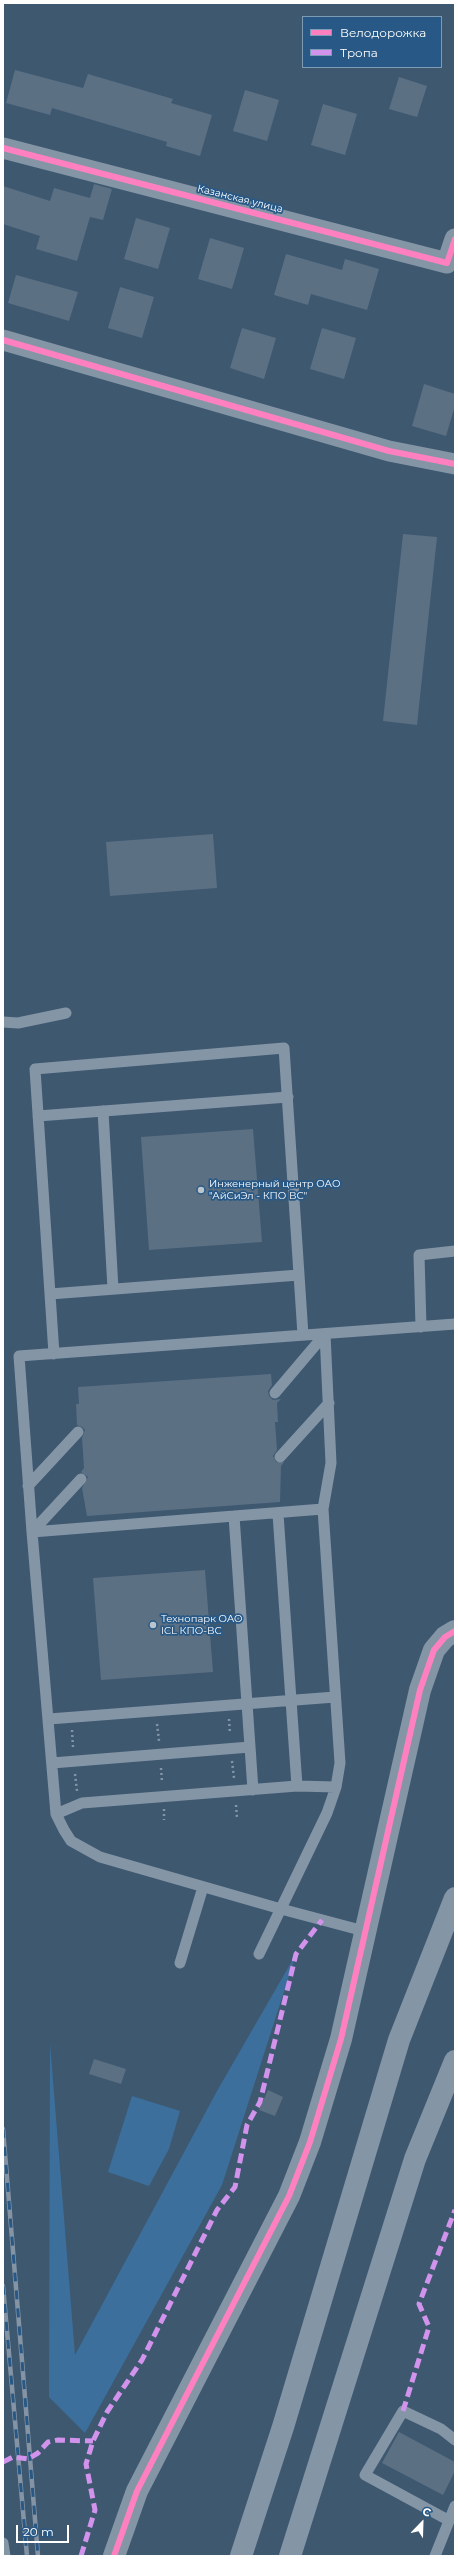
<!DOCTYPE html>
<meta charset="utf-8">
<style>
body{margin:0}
#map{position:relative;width:458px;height:2559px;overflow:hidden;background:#3e5870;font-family:Montserrat,sans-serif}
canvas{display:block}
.frame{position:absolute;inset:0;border:4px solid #fff;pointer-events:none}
.legend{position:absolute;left:302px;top:16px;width:140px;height:52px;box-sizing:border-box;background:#285986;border:1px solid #7e9bb6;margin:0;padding:5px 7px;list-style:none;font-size:12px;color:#fff}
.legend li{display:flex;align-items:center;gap:8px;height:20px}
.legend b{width:20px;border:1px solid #7e9bb6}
.north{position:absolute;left:402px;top:2503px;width:40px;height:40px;-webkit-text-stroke:3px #285986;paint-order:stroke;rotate:23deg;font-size:11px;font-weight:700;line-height:16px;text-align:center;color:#fff}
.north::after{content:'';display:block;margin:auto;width:14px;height:18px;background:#fff;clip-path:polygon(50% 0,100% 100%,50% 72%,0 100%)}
.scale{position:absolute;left:16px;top:2525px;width:53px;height:18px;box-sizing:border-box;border:2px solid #fff;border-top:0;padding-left:5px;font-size:12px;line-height:14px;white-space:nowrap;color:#fff;-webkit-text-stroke:3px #285986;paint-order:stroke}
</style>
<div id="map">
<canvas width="458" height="2559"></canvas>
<div class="frame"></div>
<ul class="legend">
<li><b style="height:5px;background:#ff80c0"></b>Велодорожка</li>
<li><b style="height:5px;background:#d193ec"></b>Тропа</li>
</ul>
<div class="north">С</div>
<div class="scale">20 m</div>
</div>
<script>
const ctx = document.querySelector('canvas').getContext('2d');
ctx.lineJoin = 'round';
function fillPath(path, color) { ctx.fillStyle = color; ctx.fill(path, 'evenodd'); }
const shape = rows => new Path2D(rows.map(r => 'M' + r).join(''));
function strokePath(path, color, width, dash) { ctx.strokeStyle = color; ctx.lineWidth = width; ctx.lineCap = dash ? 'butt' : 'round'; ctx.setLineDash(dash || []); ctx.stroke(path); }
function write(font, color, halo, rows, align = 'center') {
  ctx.font = font + ' Montserrat,sans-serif'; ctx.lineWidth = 3.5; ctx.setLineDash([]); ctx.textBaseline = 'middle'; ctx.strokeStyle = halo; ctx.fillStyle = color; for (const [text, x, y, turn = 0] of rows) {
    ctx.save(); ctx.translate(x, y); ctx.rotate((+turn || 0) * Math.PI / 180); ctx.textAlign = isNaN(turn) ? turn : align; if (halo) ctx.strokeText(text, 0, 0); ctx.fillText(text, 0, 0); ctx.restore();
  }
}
const green = shape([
 [296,1954,222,2185,85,2433,49,2397,50,2043,75,2355,217,2091],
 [132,2096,180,2111,169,2149,149,2186,108,2172]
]);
const building = shape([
 [15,70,83,88,88,74,173,99,171,103,212,115,200,156,166,146,167,142,52,108,50,115,6,103],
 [399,77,427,86,417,117,389,109],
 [245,90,279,100,267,141,233,131],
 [323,104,357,114,345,155,311,145],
 [94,184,112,189,103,220,90,217,77,261,36,249,40,236,3,224,3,186,50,201,54,188,90,198],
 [136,218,170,228,158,269,124,259],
 [210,238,244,248,232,289,198,279],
 [286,254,342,270,345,259,379,269,367,310,311,294,308,305,274,295],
 [16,275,78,292,69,321,8,303],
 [120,287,154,297,142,338,108,328],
 [242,328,276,338,264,379,230,368],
 [322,328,356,338,344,379,310,369],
 [424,384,455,394,455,406,446,436,412,426],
 [403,534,437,537,417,725,383,721],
 [213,834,217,888,110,896,106,842],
 [253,1129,262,1242,149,1250,141,1137],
 [271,1374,272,1385,268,1391,269,1396,273,1400,281,1399,277,1403,278,1422,275,1422,277,1450,273,1456,276,1462,284,1462,281,1466,280,1502,87,1516,82,1488,88,1477,81,1472,84,1468,82,1438,85,1430,82,1427,77,1425,76,1404,79,1404,78,1387],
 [205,1570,213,1672,101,1680,93,1578],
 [94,2059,126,2069,121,2084,89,2074],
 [268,2090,283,2097,275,2116,259,2110],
 [399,2432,455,2462,455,2471,443,2495,382,2463]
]);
const path = shape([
 [229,1719,230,1734],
 [157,1724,159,1741],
 [72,1730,73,1747],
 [232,1761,234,1778],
 [161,1768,162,1782],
 [75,1774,77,1791],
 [236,1805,237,1818],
 [164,1809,164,1820]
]);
const service = shape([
 [3,1022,18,1023,66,1013],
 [103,1111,113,1289],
 [38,1116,288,1097],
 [50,1294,299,1275],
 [421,1327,419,1255,455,1251],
 [54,1354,35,1069,284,1048,303,1335],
 [275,1393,325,1334],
 [280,1457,329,1403],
 [81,1479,32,1532,56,1814,64,1830,71,1841,100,1857,281,1909,364,1931],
 [28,1486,78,1432],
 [323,1509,32,1532,19,1356,455,1324],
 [278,1514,297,1786],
 [234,1516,253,1790],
 [49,1719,335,1697],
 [52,1763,250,1747],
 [56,1814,82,1803,297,1786,336,1787],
 [259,1954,327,1813,336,1787,340,1763,323,1509,331,1463,325,1334],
 [180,1963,203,1887],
 [448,2520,365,2475,403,2411,441,2429,455,2440],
 [3,2543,5,2556],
 [435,2556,455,2506]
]);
const minor = shape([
 [3,148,447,263,455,239],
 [3,340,389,451,455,464]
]);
const tertiary = shape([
 [114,2556,137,2491,289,2196,310,2142,341,2039,420,1690,434,1650,445,1637,455,1631],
 [241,2556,283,2427,399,2040,455,1898],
 [290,2556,415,2159,455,2061]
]);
const rail = shape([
 [3,2129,38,2556],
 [3,2286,27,2556]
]);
const quiet = shape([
 [403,2411,429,2327,419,2304,455,2210],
 [3,2462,13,2457,28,2459,38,2453,48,2442,58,2440,93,2441],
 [81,2556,95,2510,86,2464,93,2441,107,2412,142,2360,217,2210,235,2187,247,2125,260,2102,296,1954,322,1920]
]);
const cycleway = shape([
 [3,148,447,263,455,239],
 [3,340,389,451,455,464],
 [114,2556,137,2491,289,2196,310,2142,341,2039,420,1690,434,1650,445,1637,455,1631]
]);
const markers = [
 [201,1190,4,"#bbc5cd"],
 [153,1625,4,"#bbc5cd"]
];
const streetNames = [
 ["Казанская улица",240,199,14]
];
const poiNames = [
 ["Инженерный центр ОАО",209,1184],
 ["\"АйСиЭл - КПО ВС\"",209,1196],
 ["Технопарк OAO",161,1619],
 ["ICL КПО-ВС",161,1631]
];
fillPath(green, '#3c6f9c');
fillPath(building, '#5b7083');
strokePath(path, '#8495a6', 2.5, [2, 3]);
strokePath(service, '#8495a6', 11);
strokePath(minor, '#8495a6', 21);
strokePath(tertiary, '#8495a6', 22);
strokePath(rail, '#8494a5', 4.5);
strokePath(rail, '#285986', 3, [9]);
strokePath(quiet, '#d193ec', 5, [10, 5]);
strokePath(cycleway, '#ff80c0', 6);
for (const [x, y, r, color] of markers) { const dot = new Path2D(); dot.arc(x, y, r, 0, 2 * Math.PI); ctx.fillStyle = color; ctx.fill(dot); strokePath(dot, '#285986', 1.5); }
write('10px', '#fff', '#285986', streetNames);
write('10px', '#fff', '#285986', poiNames, 'left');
</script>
